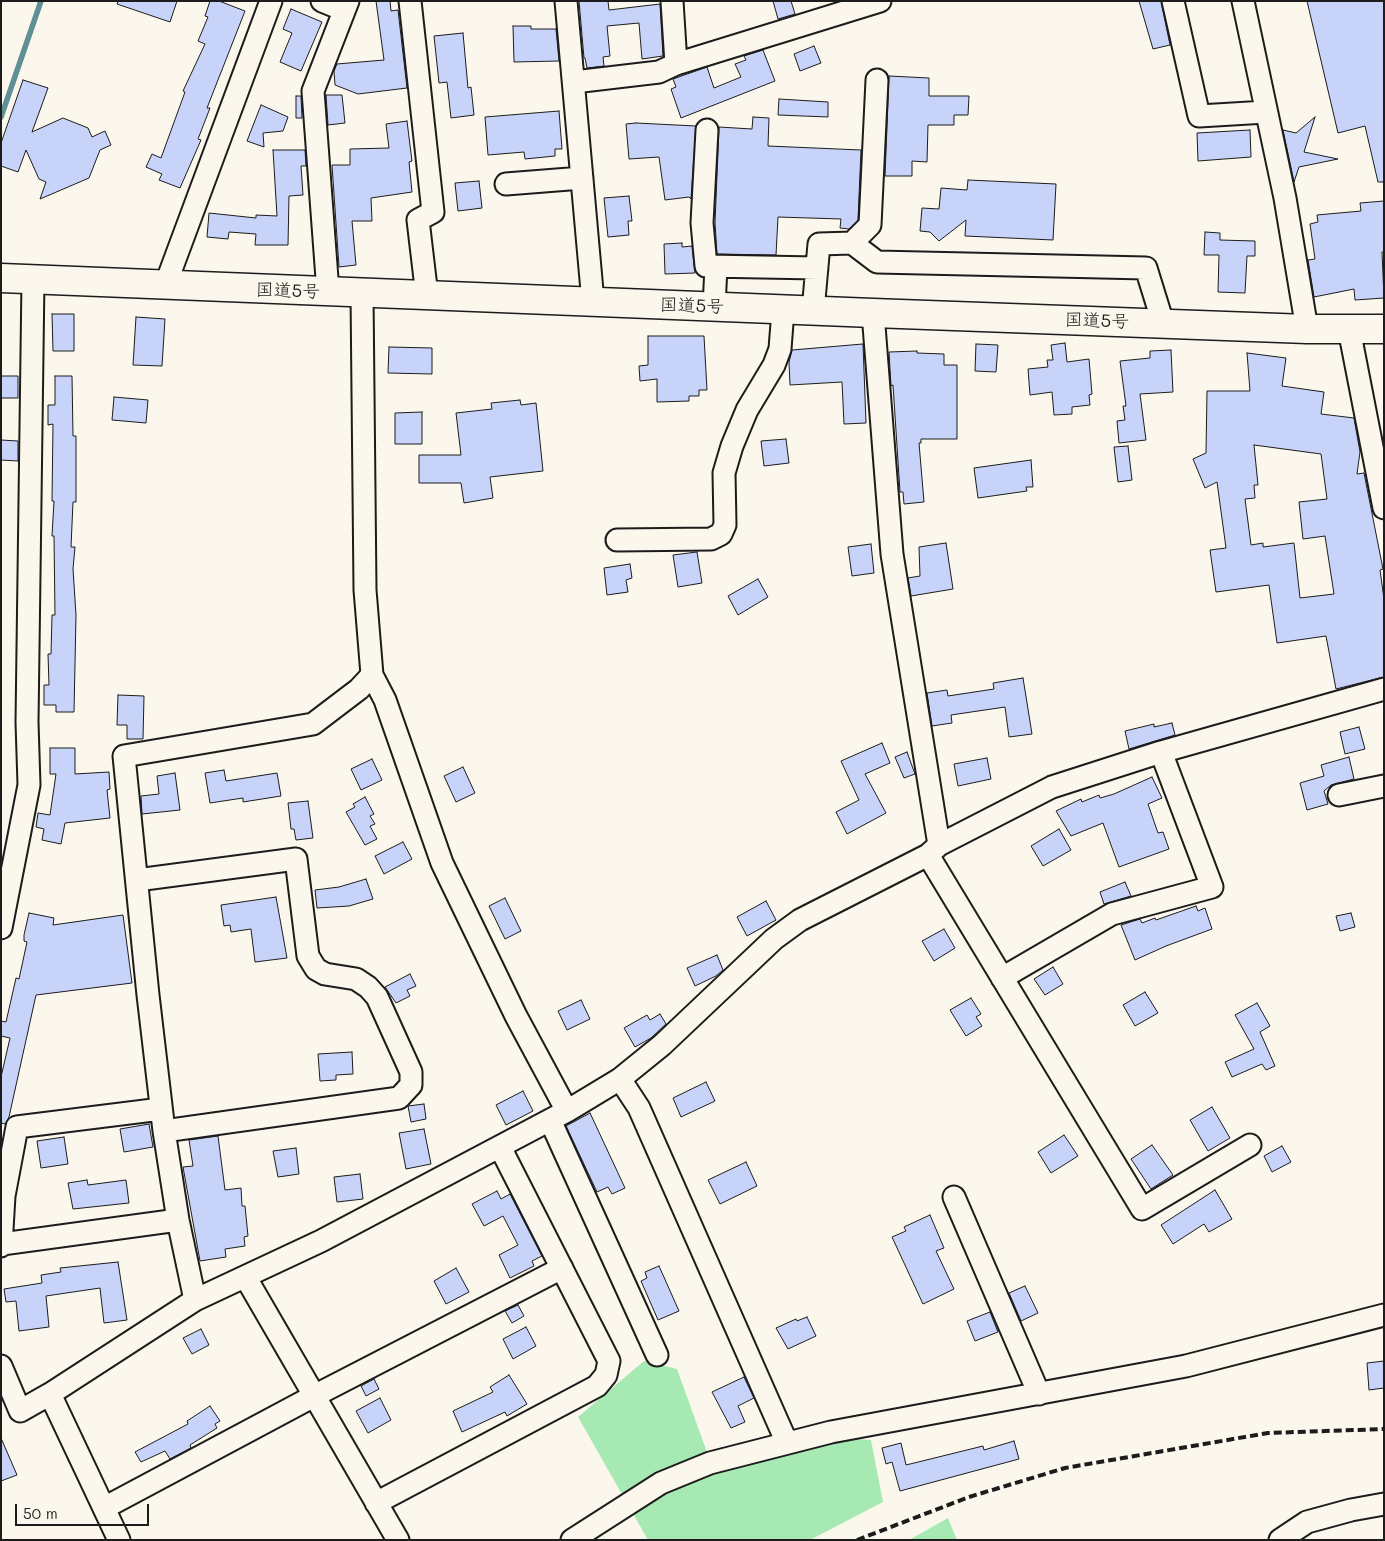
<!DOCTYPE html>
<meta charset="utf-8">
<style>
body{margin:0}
#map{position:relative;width:1385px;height:1541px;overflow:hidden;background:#fbf7ec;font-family:Mali,sans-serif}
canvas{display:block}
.frame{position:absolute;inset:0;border:2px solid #1c1c1c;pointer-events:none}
.scale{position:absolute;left:15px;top:1504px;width:134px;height:22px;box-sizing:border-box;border:2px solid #1c1c1c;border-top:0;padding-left:6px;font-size:15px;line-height:18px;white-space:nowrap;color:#1c1c1c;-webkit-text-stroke:4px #fbf7ec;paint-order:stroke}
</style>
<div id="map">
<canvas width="1385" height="1541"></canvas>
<div class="frame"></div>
<div class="scale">50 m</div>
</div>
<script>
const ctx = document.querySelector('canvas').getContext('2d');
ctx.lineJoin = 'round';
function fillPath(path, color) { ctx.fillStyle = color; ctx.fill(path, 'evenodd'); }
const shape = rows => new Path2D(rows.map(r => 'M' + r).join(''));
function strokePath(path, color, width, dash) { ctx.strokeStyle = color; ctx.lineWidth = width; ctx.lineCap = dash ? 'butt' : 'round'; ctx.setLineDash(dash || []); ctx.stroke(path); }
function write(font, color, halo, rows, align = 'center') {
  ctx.font = font + ' Mali,"Klee One",sans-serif'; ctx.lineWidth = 4; ctx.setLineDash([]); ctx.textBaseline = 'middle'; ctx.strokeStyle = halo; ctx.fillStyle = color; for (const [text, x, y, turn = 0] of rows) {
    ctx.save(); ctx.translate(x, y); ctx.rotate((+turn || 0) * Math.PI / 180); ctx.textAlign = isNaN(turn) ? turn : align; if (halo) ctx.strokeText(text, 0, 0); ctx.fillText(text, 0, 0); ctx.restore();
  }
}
const green = shape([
 [644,1361,677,1369,713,1469,840,1438,871,1440,883,1502,810,1540,648,1540,578,1417],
 [948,1518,957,1540,909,1540]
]);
const stream = shape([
 [1,117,41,1]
]);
const building = shape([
 [118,1,177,1,170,22,117,4,118,1],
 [210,1,219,1,245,11,207,108,210,108,198,139,201,140,180,188,159,180,162,174,146,167,152,154,161,158,185,92,183,91,205,44,198,41,208,17,205,16,210,1],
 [376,1,390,1,391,11,398,10,407,88,358,94,335,85,334,71,337,64,384,60,376,1],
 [579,1,608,1,609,10,660,4,663,56,642,59,639,23,607,26,610,56,603,57,604,66,587,68,585,58,584,58,579,1],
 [773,1,791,1,795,14,778,19,773,1],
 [1139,1,1161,1,1170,45,1153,49,1139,1],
 [1307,1,1384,1,1384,182,1378,182,1365,126,1338,133,1307,1],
 [291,9,322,22,301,71,280,62,292,33,283,29,291,9],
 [513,26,531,26,531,29,556,29,559,61,514,62,513,26],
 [463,33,468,88,471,87,474,115,451,118,447,82,439,83,434,36,463,33],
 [814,46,821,63,800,71,794,54,814,46],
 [763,50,775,81,681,118,671,89,676,87,673,79,707,67,714,88,741,77,735,64,746,60,744,56,763,50],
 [889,76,929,78,929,96,969,96,968,115,954,115,954,125,928,125,927,162,912,161,912,176,885,176,889,76],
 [23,80,48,88,32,132,63,118,88,128,92,137,105,131,111,145,100,150,89,178,40,199,46,182,39,179,26,150,18,172,1,166,1,143,23,80],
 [326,95,342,95,345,123,328,125,326,95],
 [296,96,301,96,302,118,296,118,296,96],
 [779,99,828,102,828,117,778,115,779,99],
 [261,105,288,117,283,131,263,133,264,147,247,141,261,105],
 [559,111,562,149,555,149,555,156,525,159,524,152,488,155,485,117,559,111],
 [753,117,769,118,768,146,861,150,858,220,849,229,840,228,841,219,778,217,776,255,717,254,715,223,719,127,752,129,753,117],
 [1315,117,1304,152,1338,159,1299,167,1294,182,1283,130,1296,133,1315,117],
 [407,121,412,161,409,162,412,192,371,198,372,221,352,221,356,265,339,267,332,165,350,165,350,149,389,148,386,124,407,121],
 [636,123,696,126,691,199,689,197,665,200,659,157,629,159,626,124,636,123],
 [1250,130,1251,157,1198,161,1197,133,1250,130],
 [273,150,305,150,306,166,301,166,303,195,289,196,288,245,255,245,256,234,229,232,228,239,207,237,209,213,256,218,256,215,277,216,273,150],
 [968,180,1056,184,1053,240,965,236,966,220,939,241,930,232,920,231,922,208,939,209,941,188,967,190,968,180],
 [479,181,482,208,458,211,455,183,479,181],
 [629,196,632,221,628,221,629,235,608,237,604,198,629,196],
 [1384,201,1384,252,1382,252,1384,298,1355,300,1354,289,1314,297,1308,260,1315,259,1310,224,1318,222,1317,215,1361,211,1360,203,1384,201],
 [1205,232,1220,233,1220,240,1255,241,1255,256,1247,256,1245,293,1218,292,1219,255,1204,255,1205,232],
 [682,243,682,247,692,246,695,273,665,274,664,244,682,243],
 [52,314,74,314,74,351,53,351,52,314],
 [136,317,165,319,162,366,133,365,136,317],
 [648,336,704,336,707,390,699,390,699,396,689,396,689,401,657,402,657,379,640,381,639,366,648,365,648,336],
 [1065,343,1067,362,1089,359,1092,394,1089,395,1090,405,1072,407,1072,414,1054,415,1052,392,1030,395,1028,369,1048,367,1047,360,1053,360,1051,345,1065,343],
 [863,344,866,423,844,424,842,382,790,385,789,362,792,350,863,344],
 [976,344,998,345,996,372,975,371,976,344],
 [389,347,432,348,432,374,388,373,389,347],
 [1171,350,1173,392,1140,394,1146,440,1119,443,1117,421,1125,420,1123,406,1126,406,1120,361,1150,358,1150,351,1171,350],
 [917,351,917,353,944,354,944,365,957,365,957,439,921,439,921,443,919,443,924,502,904,504,903,492,900,492,893,385,891,386,889,352,917,351],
 [1247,353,1286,358,1282,386,1324,392,1321,414,1354,418,1360,452,1357,474,1364,473,1383,569,1380,570,1384,599,1384,677,1336,689,1326,636,1277,643,1269,585,1216,592,1210,550,1226,548,1217,482,1205,488,1193,459,1206,453,1207,391,1250,391,1247,353],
 [1254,445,1321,454,1327,499,1299,502,1303,539,1325,536,1334,594,1300,598,1294,543,1263,547,1263,543,1251,545,1245,499,1255,498,1254,485,1258,485,1254,445],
 [1,376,18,376,18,398,1,398,1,376],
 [55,376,72,376,73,436,76,436,76,502,73,502,71,547,75,547,73,569,76,615,74,712,56,712,56,705,44,705,44,685,49,685,48,654,51,654,52,615,55,615,54,536,52,536,54,501,52,501,53,424,48,425,48,405,55,405,55,376],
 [114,397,148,400,146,423,112,420,114,397],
 [520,400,521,405,536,403,543,471,490,477,493,498,464,503,461,483,419,483,419,455,461,455,456,413,492,409,491,403,520,400],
 [422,412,422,444,395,444,395,413,422,412],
 [786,439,789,463,764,466,761,441,786,439],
 [1,440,18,441,18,461,1,460,1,440],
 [1128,446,1132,480,1118,482,1114,447,1128,446],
 [1031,460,1033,487,1026,487,1027,491,978,498,974,468,1031,460],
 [946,543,953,589,911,596,908,578,920,576,919,547,946,543],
 [871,544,874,573,852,576,848,547,871,544],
 [697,552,702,583,678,587,673,555,697,552],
 [630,564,632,578,626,580,628,592,607,595,604,568,630,564],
 [758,579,768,597,738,615,728,596,758,579],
 [1023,678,1032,734,1009,737,1005,707,951,715,952,723,932,726,927,693,947,690,948,696,994,689,993,683,1023,678],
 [118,695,144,696,143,739,127,739,127,725,117,725,118,695],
 [1172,723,1175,735,1129,749,1125,731,1154,724,1154,727,1172,723],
 [1359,727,1365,749,1345,754,1340,732,1359,727],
 [882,743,890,763,865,774,886,813,847,834,836,812,859,800,841,761,882,743],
 [50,748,75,748,75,774,109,772,110,789,107,790,110,818,65,823,61,844,42,840,44,829,36,827,38,813,50,815,56,774,50,774,50,748],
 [907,752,915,774,904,778,895,757,907,752],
 [1349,757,1354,779,1331,785,1324,791,1328,804,1307,810,1300,783,1324,776,1321,765,1349,757],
 [987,758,991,779,958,786,954,764,987,758],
 [372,759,382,780,361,790,351,769,372,759],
 [463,767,475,793,456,802,444,776,463,767],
 [224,770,226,781,277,773,281,796,243,802,243,798,210,803,205,773,224,770],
 [175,773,180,810,142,814,141,796,159,794,157,776,175,773],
 [1152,777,1162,798,1148,804,1158,833,1163,832,1169,849,1119,867,1103,823,1071,836,1056,811,1081,799,1082,802,1099,795,1100,798,1114,794,1152,777],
 [365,797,374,814,370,816,375,824,370,826,377,839,365,845,346,812,355,807,353,804,365,797],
 [308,801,313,838,296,840,294,829,291,829,288,803,308,801],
 [1059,829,1071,850,1043,866,1031,846,1059,829],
 [403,842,412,859,384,874,375,856,403,842],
 [366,879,373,899,349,906,317,908,315,890,339,887,366,879],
 [1125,882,1131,896,1104,904,1100,892,1125,882],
 [276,897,287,958,255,962,251,929,231,932,230,925,224,926,221,905,276,897],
 [505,898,521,931,505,939,489,906,505,898],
 [766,901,776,920,747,936,737,917,766,901],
 [1196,906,1198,911,1205,908,1212,929,1166,946,1135,960,1121,925,1140,919,1142,923,1155,918,1156,920,1196,906],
 [29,913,54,918,53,925,123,915,132,983,36,995,9,1117,5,1124,1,1123,1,1077,10,1038,1,1036,1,1021,6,1022,16,978,19,979,27,942,24,941,24,935,29,913],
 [1351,913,1355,927,1340,931,1336,916,1351,913],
 [944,929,955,948,934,961,922,941,944,929],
 [717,955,723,970,716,976,695,986,687,968,717,955],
 [1053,967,1063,984,1045,995,1034,979,1053,967],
 [410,974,416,986,407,990,410,996,396,1003,385,987,410,974],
 [1145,992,1158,1013,1135,1026,1123,1005,1145,992],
 [971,998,981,1014,976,1017,982,1026,966,1036,950,1010,971,998],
 [581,1000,590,1019,567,1030,558,1011,581,1000],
 [1257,1003,1270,1026,1260,1032,1275,1066,1266,1070,1262,1064,1232,1077,1225,1062,1254,1049,1235,1015,1257,1003],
 [660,1014,666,1024,651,1038,635,1047,624,1028,647,1015,650,1020,660,1014],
 [352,1052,353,1074,336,1075,336,1080,320,1081,318,1054,352,1052],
 [706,1082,715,1101,681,1117,673,1098,706,1082],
 [523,1091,533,1111,506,1125,496,1105,523,1091],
 [424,1104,426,1119,411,1122,408,1106,424,1104],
 [1212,1107,1230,1138,1208,1151,1190,1120,1212,1107],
 [590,1113,625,1188,612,1194,608,1187,597,1192,566,1126,590,1113],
 [149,1124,153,1147,124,1152,120,1129,149,1124],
 [424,1129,431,1164,406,1169,399,1133,424,1129],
 [1064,1135,1078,1156,1051,1173,1038,1152,1064,1135],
 [218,1136,225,1190,241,1188,242,1206,245,1206,248,1236,244,1237,245,1246,225,1249,226,1257,200,1261,183,1167,193,1166,189,1140,218,1136],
 [64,1137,68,1164,41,1168,37,1141,64,1137],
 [1152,1145,1173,1175,1151,1189,1131,1159,1152,1145],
 [1282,1146,1291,1162,1272,1172,1264,1156,1282,1146],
 [296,1148,299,1174,278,1177,273,1151,296,1148],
 [746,1162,757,1186,720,1204,708,1180,746,1162],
 [360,1174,363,1199,337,1202,334,1177,360,1174],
 [87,1180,88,1185,126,1180,129,1203,73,1209,68,1183,87,1180],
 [1215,1190,1232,1219,1209,1232,1204,1224,1173,1244,1161,1225,1215,1190],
 [497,1191,501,1199,510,1194,542,1256,532,1261,534,1266,510,1278,499,1255,518,1245,503,1216,484,1226,472,1204,497,1191],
 [930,1215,944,1248,936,1251,954,1289,923,1304,892,1237,906,1231,904,1227,930,1215],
 [118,1262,127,1320,104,1323,100,1288,46,1296,49,1327,19,1331,16,1301,6,1302,4,1289,42,1283,41,1275,61,1272,60,1268,118,1262],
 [659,1266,679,1311,658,1320,641,1281,647,1278,645,1272,659,1266],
 [456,1268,469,1292,446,1304,434,1281,456,1268],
 [1025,1286,1038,1313,1021,1321,1009,1293,1025,1286],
 [518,1305,524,1316,512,1323,505,1311,518,1305],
 [990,1312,998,1332,975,1341,967,1321,990,1312],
 [807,1317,816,1336,788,1349,776,1328,796,1319,797,1321,807,1317],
 [526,1327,536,1346,513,1359,503,1339,526,1327],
 [201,1329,209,1345,192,1354,183,1338,201,1329],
 [1384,1361,1384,1388,1369,1390,1367,1363,1384,1361],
 [509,1375,527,1404,507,1416,505,1412,462,1432,453,1411,493,1392,490,1387,509,1375],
 [744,1377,754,1398,738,1406,745,1422,731,1428,712,1392,744,1377],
 [374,1379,379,1389,366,1396,361,1386,374,1379],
 [380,1398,391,1420,368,1433,356,1411,380,1398],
 [210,1406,220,1421,215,1424,217,1428,190,1445,191,1448,170,1459,165,1451,141,1462,135,1452,188,1424,187,1421,210,1406],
 [1,1438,17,1475,1,1481,1,1438],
 [1014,1441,1019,1459,900,1491,892,1462,886,1464,882,1448,901,1443,906,1465,983,1446,984,1450,1014,1441]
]);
const minor = shape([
 [322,1,344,10],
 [410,1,433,212,418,220,427,296],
 [566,1,593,302],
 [672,1,676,64],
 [1173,1,1199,116,1266,112],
 [1243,1,1285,198,1307,329],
 [574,82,659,72,676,64,880,1],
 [707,130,702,223,706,266,817,268],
 [506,184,582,178],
 [852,243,877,262,1146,268,1163,323],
 [165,286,271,1],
 [328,292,313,91,348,1],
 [362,294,365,590,372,675,385,700,442,863,516,1016,567,1111],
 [714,307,716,267],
 [813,311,819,244,852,243,870,225,877,80],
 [873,313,892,554,939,845],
 [1349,329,1384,508],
 [617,540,711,539,721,534,725,525,724,473,732,446,747,410,774,365,780,349,783,310],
 [1339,795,1384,786],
 [928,855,1142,1209,1250,1145],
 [137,880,296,859,308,956,316,969,325,974,356,979,368,987,377,997,411,1072,411,1085,399,1098,164,1131],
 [1,928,29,785,27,722,33,279],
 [1002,978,1112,914,1212,887,1161,752],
 [620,1079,639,1108,787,1443],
 [550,1120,657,1355],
 [954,1197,1039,1394],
 [2,1244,178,1220],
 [1,1246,4,1196,17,1127,161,1109],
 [246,1278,398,1540],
 [195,1300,178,1220,164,1131,148,995,124,756,313,724,359,689,372,675],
 [1,1366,20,1411,50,1394,195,1300,321,1241,567,1111,620,1079,662,1045,774,939,800,920,928,855,939,845,1052,787,1161,752,1384,689],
 [50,1394,119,1540],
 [376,1503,597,1386,606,1375,609,1361,500,1147],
 [104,1508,314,1396,562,1268],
 [572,1540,661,1483,710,1463,831,1432,1186,1366,1384,1315],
 [1280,1540,1307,1522,1351,1510,1384,1504]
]);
const highway = shape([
 [1,278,873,313,1307,329,1384,329]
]);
const rail = shape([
 [857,1540,969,1497,1065,1468,1268,1433,1384,1429]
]);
const streetNames = [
 ["国道5号",288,291,2],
 ["国道5号",692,306,2],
 ["国道5号",1097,321,2]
];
fillPath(green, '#a7e9b3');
strokePath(stream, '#609096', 5.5);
fillPath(building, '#c8d3fa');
strokePath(building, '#1c1c1c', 1);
strokePath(minor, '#1c1c1c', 25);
strokePath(highway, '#1c1c1c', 31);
strokePath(minor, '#fbf7ec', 21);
strokePath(highway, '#fbf7ec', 28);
strokePath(rail, '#1c1c1c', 4, [8, 4]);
write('18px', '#1c1c1c', '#fbf7ec', streetNames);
</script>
